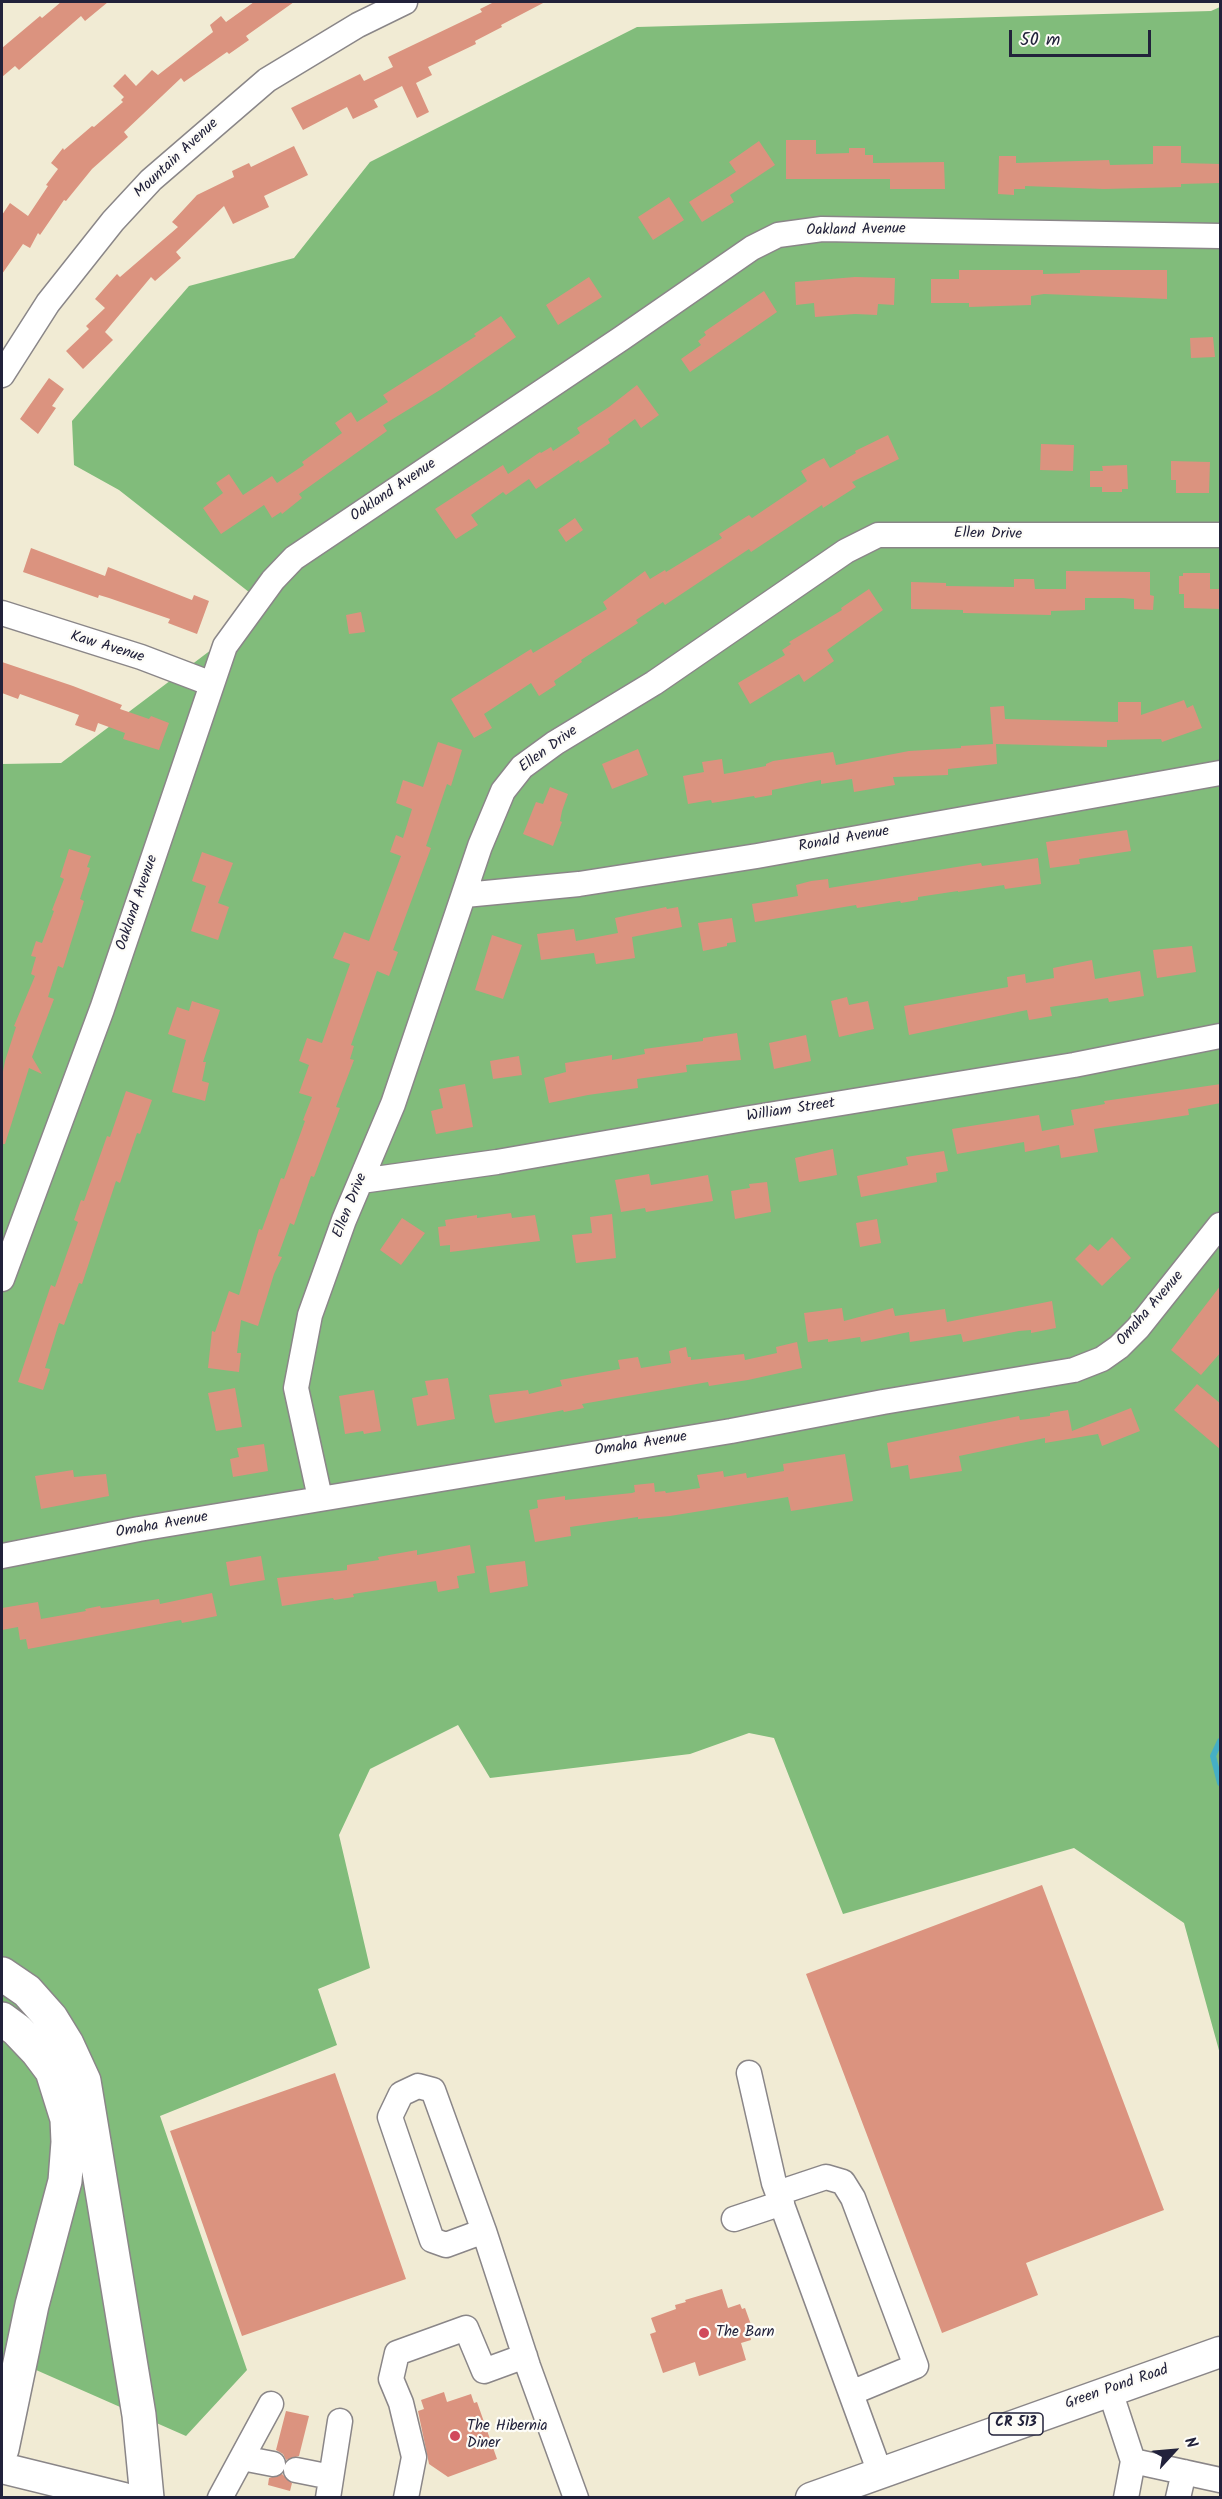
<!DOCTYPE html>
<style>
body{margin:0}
#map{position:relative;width:1222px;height:2499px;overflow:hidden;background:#f1ebd4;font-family:Kalam,sans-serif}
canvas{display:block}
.frame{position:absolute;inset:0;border:3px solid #22223b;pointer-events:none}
.north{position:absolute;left:1144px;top:2421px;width:60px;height:60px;-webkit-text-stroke:4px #fdfcf7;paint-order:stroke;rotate:64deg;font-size:16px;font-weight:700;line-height:24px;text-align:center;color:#22223b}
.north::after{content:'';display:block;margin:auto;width:21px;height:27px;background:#22223b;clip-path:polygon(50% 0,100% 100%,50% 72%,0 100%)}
.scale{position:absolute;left:1009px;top:30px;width:142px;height:27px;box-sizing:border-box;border:3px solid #22223b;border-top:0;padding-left:8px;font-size:18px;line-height:21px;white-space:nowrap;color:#22223b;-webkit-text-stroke:4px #fdfcf7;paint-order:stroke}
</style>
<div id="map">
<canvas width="1222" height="2499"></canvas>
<div class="frame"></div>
<div class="north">N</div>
<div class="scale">50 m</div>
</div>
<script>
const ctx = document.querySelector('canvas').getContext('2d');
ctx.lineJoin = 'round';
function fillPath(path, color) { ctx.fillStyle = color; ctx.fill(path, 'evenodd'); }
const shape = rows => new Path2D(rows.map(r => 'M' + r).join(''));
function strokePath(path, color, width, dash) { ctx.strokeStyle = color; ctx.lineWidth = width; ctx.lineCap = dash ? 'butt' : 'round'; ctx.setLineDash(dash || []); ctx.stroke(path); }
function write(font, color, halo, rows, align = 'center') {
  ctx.font = font + ' Kalam,sans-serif'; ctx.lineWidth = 4.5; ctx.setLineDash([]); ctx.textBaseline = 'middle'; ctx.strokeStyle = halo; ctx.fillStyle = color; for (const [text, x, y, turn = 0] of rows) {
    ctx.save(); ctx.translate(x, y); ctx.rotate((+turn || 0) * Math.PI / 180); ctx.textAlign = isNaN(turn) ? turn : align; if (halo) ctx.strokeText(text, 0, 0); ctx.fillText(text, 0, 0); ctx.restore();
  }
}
const forest = shape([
 [1220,7,1220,2054,1184,1923,1074,1848,843,1914,774,1738,749,1733,690,1754,490,1778,458,1725,370,1769,339,1835,370,1968,318,1989,337,2045,160,2116,247,2370,186,2436,2,2355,2,764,61,763,268,607,119,490,74,465,72,421,189,286,294,258,370,162,637,27,1211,11]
]);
const stream = shape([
 [1220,1741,1213,1756,1220,1783]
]);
const building = shape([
 [61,2,108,2,85,21,81,16,19,70,15,66,2,77,2,48,40,16,42,18],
 [254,2,294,2,246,36,249,40,229,54,227,52,184,82,181,78,124,132,128,137,92,169,66,201,64,200,40,235,38,233,30,248,23,244,2,274,2,215,10,203,28,216,48,186,46,185,58,169,51,163,63,148,64,150,92,126,94,127,123,102,121,100,124,97,113,86,125,74,136,86,152,70,158,75,213,32,210,25,221,16,226,22],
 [494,2,545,2,501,25,502,27,475,41,476,44,428,67,432,75,416,83,429,112,417,118,402,86,374,100,378,107,353,119,347,107,303,130,291,108,360,74,364,81,393,67,388,57,482,12,480,9],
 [786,140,816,140,816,154,849,153,849,148,865,148,865,155,873,155,873,163,944,162,945,189,890,189,890,179,786,179],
 [759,141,775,165,730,195,734,202,702,222,689,202,736,172,729,162],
 [294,146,308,175,264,196,269,207,233,224,224,206,176,252,181,258,155,281,151,277,105,332,113,340,83,369,66,351,89,329,86,326,105,308,95,299,117,274,120,277,178,227,172,222,197,195,234,177,232,171,249,163,251,167],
 [1153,146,1181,146,1181,163,1221,164,1221,183,1181,184,1181,187,1104,189,1025,186,1025,189,1014,189,1014,195,998,194,999,156,1016,156,1016,163,1109,160,1110,165,1153,164],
 [669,197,684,220,653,240,638,217],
 [959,270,1043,270,1043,274,1080,273,1080,270,1167,270,1167,299,1044,294,1031,296,1031,305,969,307,969,303,931,303,931,279,959,279],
 [589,277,602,297,558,325,546,305],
 [855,277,895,278,894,305,878,304,877,315,855,314,815,317,814,303,796,305,795,282],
 [764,291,777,312,690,372,681,359,701,345,698,341,706,335,704,332],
 [501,316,516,337,440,390,383,425,387,431,299,494,302,498,282,514,281,512,272,518,264,505,221,534,203,508,223,493,216,483,229,474,243,495,272,476,277,483,304,465,302,462,342,433,335,423,351,412,357,422,388,402,383,395,476,336,474,334],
 [1213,337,1215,357,1191,358,1190,338],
 [49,378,64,389,52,406,56,408,38,434,20,419],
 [637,385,659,415,641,428,635,419,608,439,610,443,580,463,579,460,536,489,529,479,506,495,503,492,471,515,478,525,456,539,435,509,503,465,508,474,540,452,541,453,551,447,553,451,580,433,577,428,609,407],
 [888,435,899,459,852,482,856,487,823,508,822,505,751,552,749,549,665,605,663,602,636,620,638,623,581,660,582,662,554,681,556,685,539,696,531,683,484,714,492,728,474,738,451,699,531,649,533,653,607,609,603,602,645,571,650,579,665,570,666,572,722,538,719,534,749,515,752,518,807,481,801,471,816,462,824,458,830,468,856,453,855,451],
 [1041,444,1074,445,1073,471,1040,470],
 [1171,461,1210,462,1209,493,1176,493,1176,480,1171,480],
 [1127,465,1128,489,1122,489,1122,492,1102,492,1102,487,1090,487,1090,471,1103,471,1102,466],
 [575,518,583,530,566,542,558,530],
 [31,548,105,576,108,567,192,600,194,595,209,601,197,634,168,623,170,619,109,598,99,595,98,598,23,572],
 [1066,571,1150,572,1150,595,1154,596,1153,610,1134,609,1134,599,1123,598,1085,598,1085,610,1051,611,1051,615,963,613,963,610,911,609,911,582,946,583,946,586,1014,587,1014,579,1034,579,1035,589,1066,589],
 [1183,573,1210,573,1210,589,1221,589,1221,609,1184,608,1184,594,1179,594,1179,576,1183,576],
 [869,589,883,610,827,650,834,661,804,682,799,674,750,704,738,683,785,655,782,650,791,644,789,642,842,610,841,608],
 [361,612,365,632,349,634,346,615],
 [2,662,73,686,122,705,120,709,149,719,151,716,169,723,159,750,123,739,125,733,98,723,95,732,75,725,79,715,20,694,18,699,2,693],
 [1184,700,1187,708,1193,705,1202,728,1162,742,1161,739,1107,740,1107,747,996,744,997,764,948,769,948,775,893,777,895,785,854,792,852,779,821,784,821,780,772,790,772,795,755,798,754,796,712,803,711,800,688,804,683,776,704,772,702,762,722,759,724,774,766,766,766,764,773,761,833,752,836,765,909,751,961,748,961,746,993,744,990,707,1004,706,1005,719,1118,722,1118,702,1141,702,1141,715],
 [438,742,462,750,451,786,447,784,426,846,431,848,393,950,398,952,389,976,377,971,351,1045,354,1046,350,1059,354,1060,336,1107,340,1108,314,1177,311,1176,294,1225,290,1223,278,1256,282,1257,274,1274,258,1326,241,1320,237,1353,241,1353,239,1372,208,1368,212,1331,215,1332,229,1291,239,1295,259,1229,262,1230,281,1178,284,1179,305,1121,303,1120,312,1097,299,1093,309,1065,299,1061,307,1038,322,1043,350,964,333,958,344,932,369,941,401,856,390,852,396,835,403,838,412,809,396,803,403,780,423,787],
 [638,749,648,775,612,789,602,764],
 [550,787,568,794,562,811,560,821,562,822,553,846,523,834,536,802,543,804],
 [1127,830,1131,851,1079,859,1080,864,1050,868,1046,842],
 [69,849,91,856,87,867,90,868,80,899,84,901,63,968,58,966,48,997,54,999,32,1057,42,1074,29,1068,5,1144,2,1144,2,1077,5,1061,16,1027,14,1026,35,976,31,974,36,957,31,956,36,941,42,943,54,911,52,910,64,879,60,877],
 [202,852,233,863,218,903,229,907,218,940,191,931,206,886,192,881],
 [1038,858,1041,884,1005,889,1004,885,958,892,958,891,918,897,918,900,901,903,900,901,857,908,856,905,755,922,752,904,798,896,796,885,811,881,828,879,829,888,981,863,982,866],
 [666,907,667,909,678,907,682,927,632,937,635,958,596,964,594,953,541,960,537,934,574,929,576,941,618,933,615,918],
 [732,918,736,942,727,943,727,946,703,951,698,923],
 [492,935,522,945,503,999,475,990],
 [1192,946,1196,972,1157,978,1153,950],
 [1092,960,1095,979,1140,971,1144,996,1109,1002,1108,998,1050,1007,1052,1016,1029,1020,1027,1010,909,1035,904,1006,1008,987,1007,977,1025,974,1026,983,1054,978,1053,968],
 [847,997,849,1005,868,1001,874,1029,839,1037,831,1001],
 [192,1001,220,1010,203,1062,206,1062,202,1081,209,1083,205,1101,172,1092,186,1040,168,1034,177,1007,189,1011],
 [737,1033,741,1060,686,1065,687,1072,637,1079,638,1088,588,1095,549,1103,544,1078,566,1072,565,1063,612,1055,612,1060,645,1054,644,1049,703,1041,703,1038],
 [806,1035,811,1061,774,1069,769,1043],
 [519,1056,522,1075,493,1079,490,1061],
 [465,1084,473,1127,436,1134,431,1111,443,1108,439,1089],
 [1221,1084,1221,1103,1188,1109,1189,1115,1094,1129,1098,1152,1061,1158,1059,1145,1025,1152,1024,1142,957,1154,952,1129,1039,1115,1042,1131,1074,1125,1071,1110,1105,1104,1104,1101],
 [126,1091,152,1100,140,1134,137,1133,120,1183,116,1181,82,1284,79,1283,64,1325,59,1323,45,1368,50,1369,43,1390,18,1382,51,1285,55,1287,78,1222,74,1220,81,1200,84,1201,107,1136,110,1137],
 [833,1149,837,1175,799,1182,795,1158],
 [944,1151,948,1171,936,1173,937,1182,861,1197,857,1176,908,1165,906,1157],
 [649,1174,651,1185,708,1175,713,1201,646,1212,645,1208,621,1212,615,1180],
 [767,1182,771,1212,735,1219,731,1191,750,1188,749,1184],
 [511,1213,512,1218,535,1215,540,1241,450,1252,450,1245,440,1246,438,1227,446,1226,445,1220,477,1215,477,1218],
 [612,1214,616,1258,576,1263,572,1235,592,1233,590,1217],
 [402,1218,425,1233,401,1265,380,1250],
 [877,1219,881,1243,860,1247,856,1223],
 [1112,1237,1131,1258,1102,1286,1075,1259,1090,1244,1098,1251],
 [1221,1285,1221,1352,1201,1375,1171,1350],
 [1052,1301,1056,1328,1031,1333,1031,1330,1019,1331,963,1342,961,1334,910,1342,909,1332,861,1342,860,1337,828,1342,828,1339,808,1342,804,1313,842,1308,844,1321,893,1308,895,1316,945,1309,947,1322],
 [797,1342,802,1368,748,1380,709,1386,708,1382,582,1404,584,1408,564,1412,563,1410,559,1411,495,1423,493,1417,489,1395,528,1390,529,1394,562,1386,560,1380,620,1369,618,1360,638,1357,641,1368,671,1363,669,1351,686,1347,688,1357,691,1357,691,1360,744,1354,745,1360,777,1353,776,1347],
 [448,1378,455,1419,417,1426,412,1398,428,1395,425,1381],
 [1197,1384,1221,1404,1221,1450,1174,1410],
 [235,1388,242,1427,216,1431,208,1393],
 [374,1390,381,1431,364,1434,363,1431,345,1434,339,1396],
 [1131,1408,1140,1431,1102,1446,1098,1434,1045,1443,1045,1438,959,1456,962,1471,910,1479,908,1465,891,1468,887,1443,1019,1416,1020,1420,1050,1416,1050,1413,1068,1410,1072,1431],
 [264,1444,268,1471,233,1477,230,1459,239,1457,237,1448],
 [845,1454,853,1501,791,1511,788,1497,670,1516,638,1519,638,1517,570,1527,571,1536,535,1542,529,1510,538,1508,537,1500,565,1496,565,1500,632,1493,635,1492,634,1485,654,1483,655,1492,665,1491,666,1493,700,1488,697,1475,723,1471,724,1477,746,1473,747,1478,784,1471,783,1464],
 [73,1470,74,1477,106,1474,109,1496,41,1509,35,1476],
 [470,1545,475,1573,457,1576,459,1588,438,1592,436,1581,353,1594,354,1597,334,1600,333,1598,282,1606,277,1578,347,1570,347,1565,379,1560,378,1557,417,1550,417,1555],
 [261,1556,265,1580,230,1586,226,1562],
 [525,1561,528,1586,490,1593,486,1566],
 [212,1593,217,1616,182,1623,181,1620,28,1649,26,1639,20,1640,18,1627,2,1630,2,1608,38,1602,41,1619,86,1611,85,1609,100,1606,101,1608,110,1607,159,1599,160,1604],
 [1042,1885,1164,2210,1026,2263,1038,2295,942,2333,806,1974],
 [335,2073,406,2279,242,2336,170,2131],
 [722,2289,728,2308,740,2304,742,2309,745,2308,754,2333,750,2335,751,2340,741,2343,746,2360,699,2376,695,2362,663,2373,650,2334,656,2332,651,2318,676,2309,675,2305,686,2302,685,2300],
 [444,2392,447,2402,471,2394,474,2403,477,2402,497,2459,448,2477,429,2464,418,2411,424,2409,421,2400],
 [286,2411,309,2416,299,2456,286,2460,283,2454,276,2450],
 [282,2474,292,2483,290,2491,268,2485,269,2478]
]);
const minor = shape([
 [2,375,48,303,113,221,151,180,267,80,358,25,405,2],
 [2,613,141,657,212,684],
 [465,895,579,884,757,856,1220,773],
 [361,1181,497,1162,744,1119,1074,1065,1220,1036],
 [2,1279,102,1009,225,646,273,580,294,558,622,338,752,248,778,235,822,229,1220,236],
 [320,1498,296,1388,310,1315,344,1220,393,1104,480,846,503,791,522,767,555,743,654,683,846,551,878,535,1220,535],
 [2,1556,139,1529,731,1431,883,1402,1074,1370,1102,1359,1119,1347,1138,1328,1220,1225],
 [749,2073,774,2183,880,2473],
 [778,2193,826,2177,843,2182,853,2198,916,2366,851,2393],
 [734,2219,782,2203],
 [484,2231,446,2245,432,2240,390,2117,401,2094,418,2086,433,2090,484,2231,528,2366,576,2498],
 [1110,2391,1133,2461,1126,2498],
 [242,2458,273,2464],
 [1133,2461,1220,2480],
 [296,2470,331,2477],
 [220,2498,271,2404],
 [328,2498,340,2421],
 [406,2498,414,2457,401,2403,391,2379,397,2353,466,2328,484,2371,525,2356],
 [1178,2498,1184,2472]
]);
const major = shape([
 [2,2468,124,2498],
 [811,2498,1220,2352]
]);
const highway = shape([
 [2,1974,27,1991,51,2018,67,2044,84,2081,139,2415,147,2498],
 [2,2019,17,2030,37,2051,52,2071,67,2119,68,2142,65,2181,32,2305,2,2449]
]);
const markers = [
 [704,2333,6,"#d1495b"],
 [455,2436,6,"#d1495b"]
];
const shields = [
 [1016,2424,54]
];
const shieldNames = [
 ["CR 513",1016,2424]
];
const streetNames = [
 ["Mountain Avenue",177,159,-43],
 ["Oakland Avenue",856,231,-1],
 ["Oakland Avenue",394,491,-34],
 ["Ellen Drive",988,535,1],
 ["Kaw Avenue",107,648,17],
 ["Ellen Drive",549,750,-36],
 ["Ronald Avenue",844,840,-10],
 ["Oakland Avenue",138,903,-71],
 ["William Street",791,1111,-9],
 ["Ellen Drive",351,1206,-68],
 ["Omaha Avenue",1151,1309,-49],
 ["Omaha Avenue",641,1445,-9],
 ["Omaha Avenue",162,1526,-10],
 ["Green Pond Road",1117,2388,-19]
];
const poiNames = [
 ["The Barn",716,2333],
 ["The Hibernia",467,2427],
 ["Diner",467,2444]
];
fillPath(forest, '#81bc7b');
strokePath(stream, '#46afc5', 6);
fillPath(building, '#db937f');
strokePath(minor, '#8a8688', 27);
strokePath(major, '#8a8688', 33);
strokePath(highway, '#8a8688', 36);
strokePath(minor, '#fff', 24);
strokePath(major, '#fff', 30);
strokePath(highway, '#fff', 33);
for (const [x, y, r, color] of markers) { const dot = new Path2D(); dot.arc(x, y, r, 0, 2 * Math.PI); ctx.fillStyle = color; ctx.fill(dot); strokePath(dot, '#fdfcf7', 2); }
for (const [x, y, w] of shields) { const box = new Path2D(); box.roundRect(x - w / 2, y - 11, w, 22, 4.5); ctx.fillStyle = '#fdfcf7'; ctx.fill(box); strokePath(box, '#22223b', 1.5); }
write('bold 14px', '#22223b', null, shieldNames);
write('15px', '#22223b', '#fdfcf7', streetNames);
write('15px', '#22223b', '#fdfcf7', poiNames, 'left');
</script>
